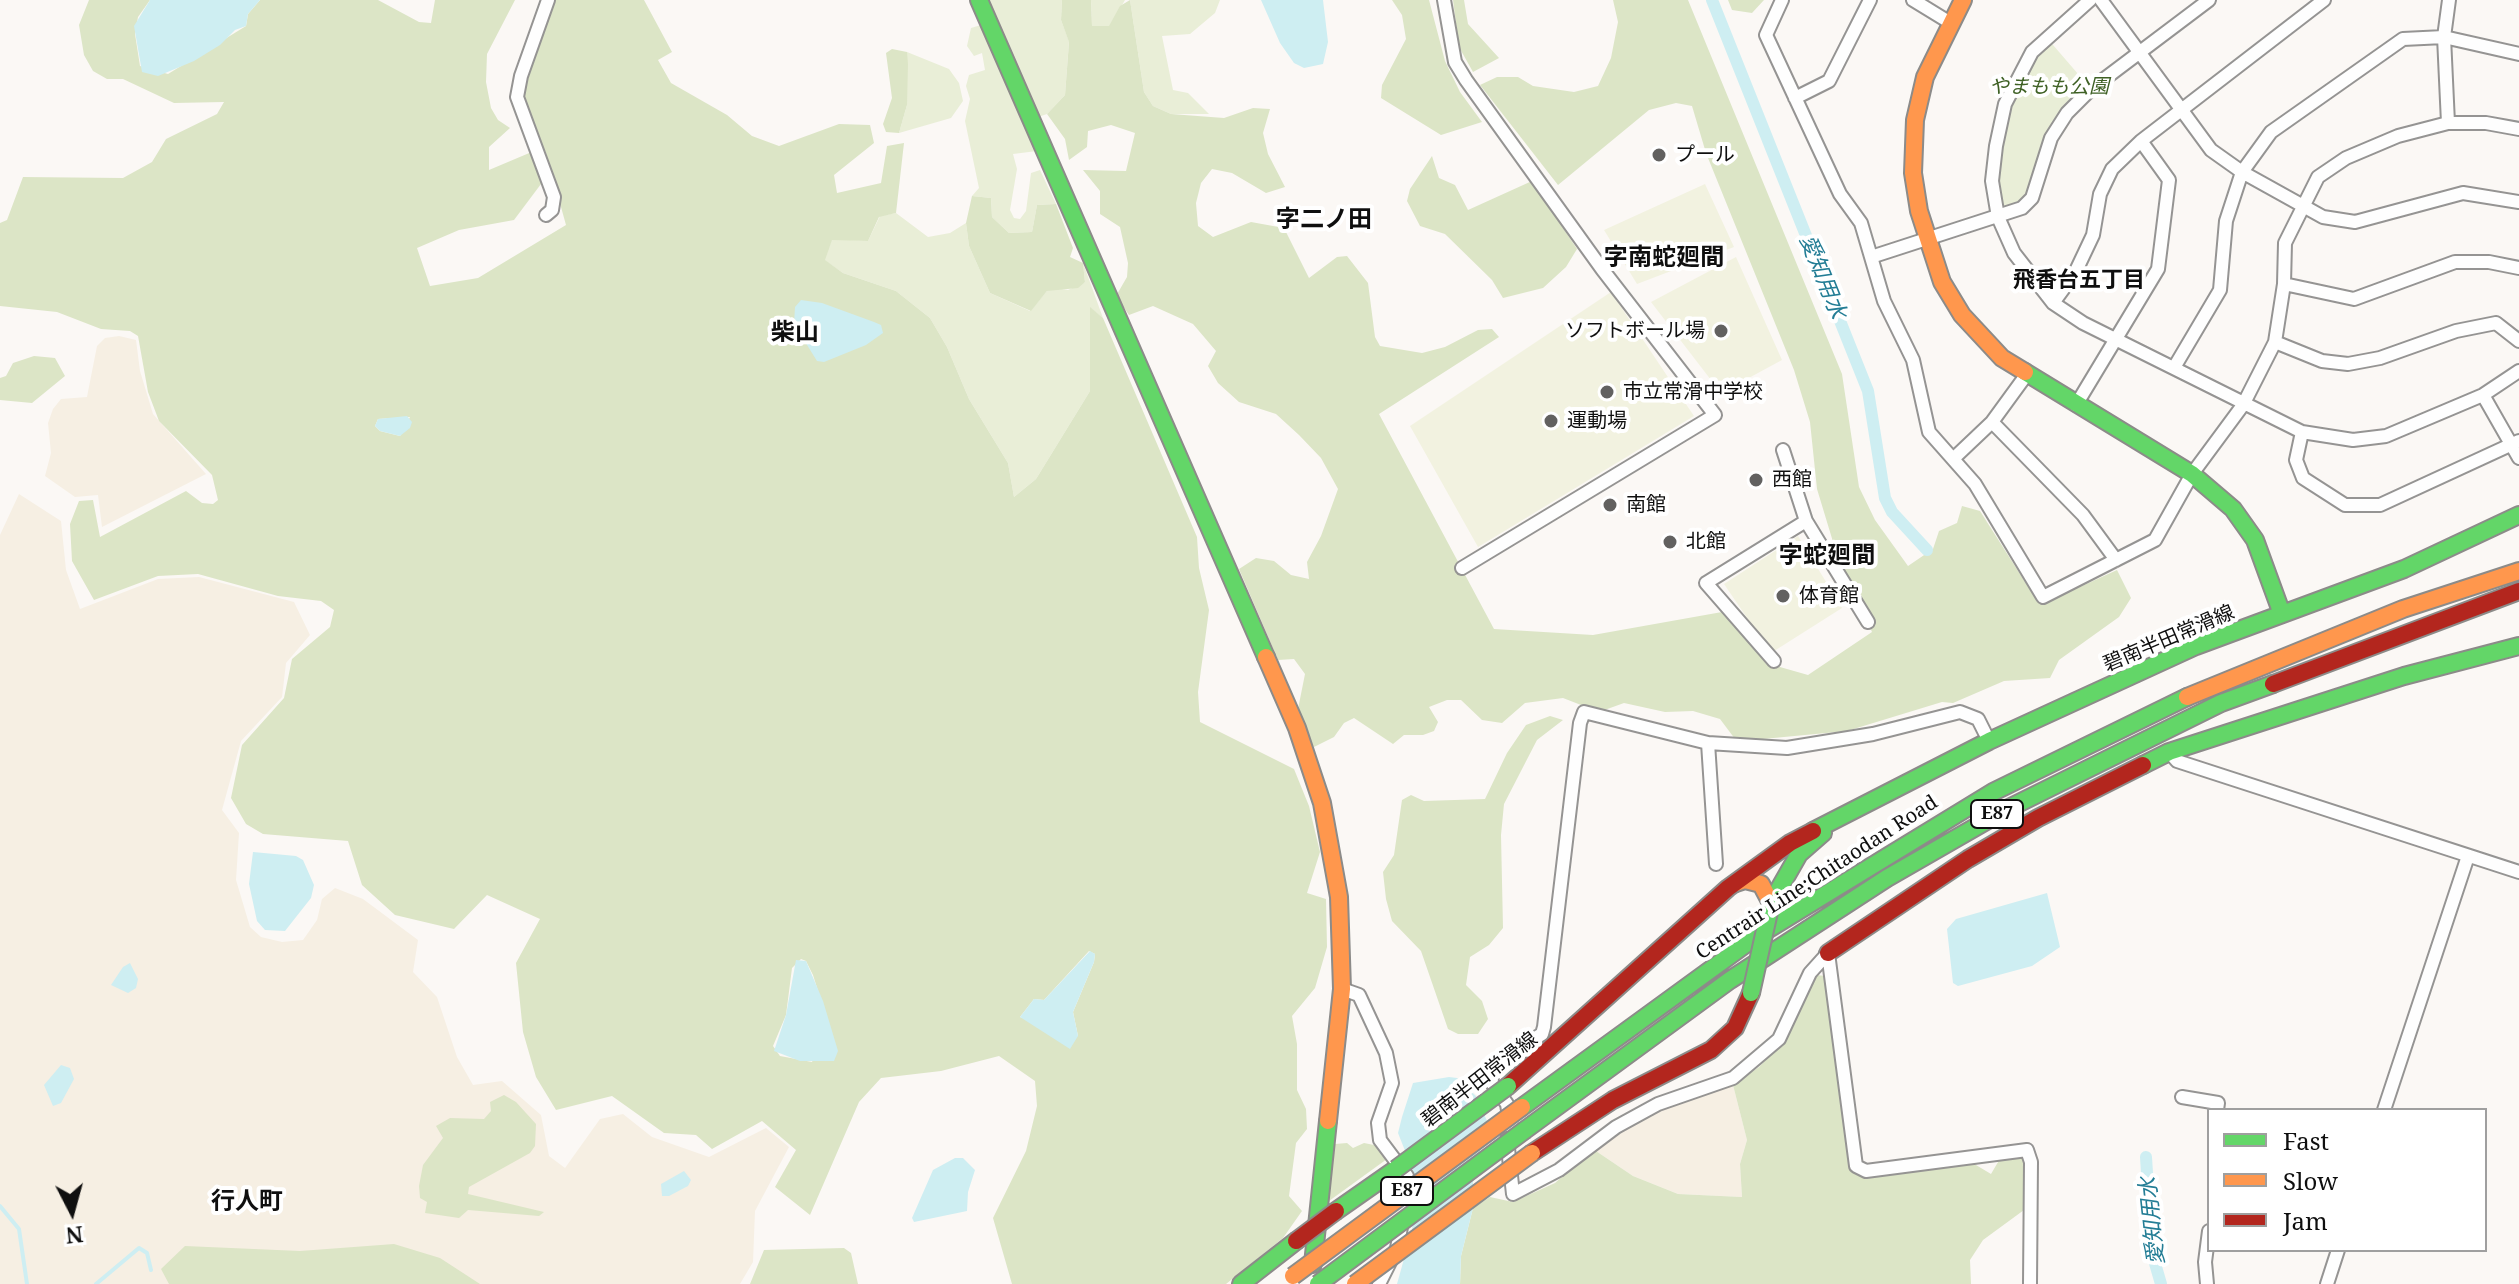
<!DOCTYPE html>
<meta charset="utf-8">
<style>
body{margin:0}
#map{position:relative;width:2519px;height:1284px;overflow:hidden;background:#fbf8f5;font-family:"Noto Serif",serif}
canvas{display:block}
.legend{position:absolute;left:2207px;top:1108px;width:280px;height:144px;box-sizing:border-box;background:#fff;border:2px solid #9f9f9f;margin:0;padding:10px 14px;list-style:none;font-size:24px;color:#0f0f0f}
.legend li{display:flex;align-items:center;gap:16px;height:40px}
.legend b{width:40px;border:2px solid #9f9f9f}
.north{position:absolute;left:32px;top:1172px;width:80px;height:80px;-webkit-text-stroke:6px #fff;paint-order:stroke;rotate:174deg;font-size:22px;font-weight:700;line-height:32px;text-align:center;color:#0f0f0f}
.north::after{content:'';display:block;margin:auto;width:28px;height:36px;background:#0f0f0f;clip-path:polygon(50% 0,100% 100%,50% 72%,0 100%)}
</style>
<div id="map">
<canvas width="2519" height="1284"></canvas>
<ul class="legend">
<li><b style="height:10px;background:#63d668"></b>Fast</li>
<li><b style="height:10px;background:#ff974d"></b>Slow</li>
<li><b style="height:10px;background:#b3261e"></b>Jam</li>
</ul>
<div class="north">N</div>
</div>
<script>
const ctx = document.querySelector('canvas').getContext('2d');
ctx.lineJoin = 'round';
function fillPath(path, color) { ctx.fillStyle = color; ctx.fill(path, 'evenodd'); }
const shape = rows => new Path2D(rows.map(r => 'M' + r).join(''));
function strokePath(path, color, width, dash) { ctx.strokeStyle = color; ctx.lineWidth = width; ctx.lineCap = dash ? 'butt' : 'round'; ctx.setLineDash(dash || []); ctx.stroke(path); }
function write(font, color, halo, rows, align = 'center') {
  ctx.font = font + ' "Noto Serif","Noto Sans JP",serif'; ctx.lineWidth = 8; ctx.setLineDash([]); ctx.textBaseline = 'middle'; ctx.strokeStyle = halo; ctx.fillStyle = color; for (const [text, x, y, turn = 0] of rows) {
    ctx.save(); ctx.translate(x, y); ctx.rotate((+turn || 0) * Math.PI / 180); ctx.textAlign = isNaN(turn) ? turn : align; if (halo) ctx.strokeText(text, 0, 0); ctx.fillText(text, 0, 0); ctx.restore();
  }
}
const farmland = shape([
 [119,336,136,340,140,371,153,414,206,474,102,527,98,495,75,497,45,476,51,453,48,423,53,409,61,399,87,397,97,346,105,338],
 [19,494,61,521,66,570,80,609,158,579,199,577,294,602,310,635,286,663,282,697,241,741,222,810,239,833,236,880,250,927,261,937,282,942,303,940,317,920,322,899,335,888,363,899,418,940,413,972,437,997,457,1057,473,1085,502,1081,541,1115,549,1156,565,1168,600,1119,623,1114,652,1137,709,1157,766,1128,789,1147,755,1211,753,1262,740,1284,0,1284,0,535],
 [1733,1085,1747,1140,1740,1164,1742,1197,1678,1194,1633,1176,1593,1149,1624,1128,1673,1105]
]);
const green = shape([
 [987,0,1062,0,1061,20,1069,41,1065,95,1047,114,1038,117],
 [1091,0,1125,0,1110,26,1092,26],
 [1130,0,1220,0,1215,13,1190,34,1162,36,1173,90,1188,93,1209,114,1171,114,1153,106,1144,92],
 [981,25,1037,151,1013,154,1017,169,1010,210,1014,218,1020,219,1026,211,1031,173,1040,170,1056,204,1037,205,1032,232,1009,233,992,217,991,198,972,196,979,188,965,121,970,99,966,86,969,75,985,70,982,53,974,56,967,46,971,28],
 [2047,38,2091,89,2067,113,2032,198,1998,217,1992,181,2005,104],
 [907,52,949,69,959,83,963,101,951,118,899,133,907,105],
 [896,213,928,237,950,233,966,223,969,246,990,293,1030,311,1047,291,1055,288,1068,290,1085,282,1083,263,1103,318,1090,308,1090,391,1036,479,1014,497,1008,463,969,399,947,347,930,318,896,291,843,273,824,260,832,239,868,241,880,216]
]);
const forest = shape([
 [89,0,150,0,138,17,135,34,140,66,168,74,246,26,248,14,260,0,378,0,419,22,431,23,435,0,515,0,487,54,486,82,491,108,498,120,510,128,489,147,489,170,534,151,544,180,514,220,459,230,417,248,430,286,478,278,566,225,546,153,520,96,551,0,644,0,672,52,658,60,671,83,727,115,752,136,779,146,839,124,870,125,874,143,834,175,837,193,881,183,887,146,904,143,896,213,879,217,868,241,832,240,825,260,843,273,896,291,930,318,947,347,969,399,1008,463,1014,497,1036,479,1090,391,1090,307,1103,318,1197,537,1199,568,1209,610,1198,692,1200,722,1294,769,1309,806,1320,852,1307,893,1326,899,1327,947,1315,988,1292,1016,1297,1044,1297,1090,1306,1109,1307,1129,1296,1143,1289,1196,1302,1211,1283,1238,1226,1284,1012,1284,993,1218,1026,1151,1037,1106,1035,1081,999,1056,941,1071,881,1078,859,1102,810,1215,775,1187,796,1150,762,1121,712,1149,696,1135,664,1133,612,1096,556,1110,536,1077,523,1032,516,963,540,919,487,895,454,929,395,915,362,885,348,841,263,834,246,824,231,798,242,745,284,698,292,659,330,627,334,610,321,601,278,596,198,574,158,576,94,600,72,561,70,524,79,501,93,500,100,537,186,491,202,503,213,504,218,500,212,475,159,421,148,392,138,336,130,331,101,329,57,312,0,306,0,223,7,220,23,177,123,178,152,162,166,139,217,114,224,102,174,103,123,79,107,79,93,71,84,55,79,25],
 [410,417,400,436,380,431,375,426,378,419],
 [1089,951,1095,954,1094,962,1073,1012,1078,1036,1020,1017,1034,999,1044,1000],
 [801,959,806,961,813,975,828,1023,812,1062,780,1056,773,1046,786,1015,792,968],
 [1062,0,1091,0,1092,26,1109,26,1120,6,1130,0,1144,92,1153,106,1171,114,1224,118,1253,108,1270,109,1263,133,1268,154,1285,187,1266,193,1232,173,1212,169,1201,183,1196,203,1198,226,1213,237,1251,222,1284,228,1309,278,1337,257,1347,256,1368,283,1375,337,1380,346,1422,353,1445,347,1478,330,1492,329,1499,337,1379,414,1494,629,1593,635,1722,612,1766,663,1808,675,1872,632,1837,555,1817,489,1810,422,1794,370,1706,153,1692,106,1676,103,1649,110,1558,185,1480,85,1497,77,1518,77,1533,86,1574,92,1598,86,1611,58,1618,22,1613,0,1688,0,1842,374,1859,487,1875,520,1908,566,1933,549,1939,531,1957,523,1962,506,1980,511,2034,596,2049,601,2117,570,2131,598,2119,617,2059,660,2050,678,2004,681,1953,703,1942,702,1847,731,1742,741,1735,739,1720,719,1693,711,1665,712,1624,703,1599,712,1563,698,1525,703,1502,723,1482,720,1461,700,1447,700,1429,707,1438,722,1434,731,1423,735,1404,735,1393,744,1354,718,1344,723,1334,737,1314,747,1303,730,1298,709,1305,674,1294,659,1278,660,1239,569,1256,558,1274,561,1291,575,1309,579,1307,562,1321,536,1338,489,1321,458,1299,435,1276,414,1239,402,1218,383,1208,366,1216,351,1193,324,1153,306,1129,315,1116,296,1127,277,1128,263,1120,227,1100,214,1100,191,1083,170,1126,171,1135,133,1111,125,1088,131,1087,147,1069,160,1065,139,1047,114,1065,95,1069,42,1061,20],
 [1392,0,1429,0,1445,61,1460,92,1482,122,1441,135,1381,98,1382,85,1406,39,1402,15],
 [1453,0,1464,0,1468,24,1499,58,1473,72,1459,47],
 [1728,0,1764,0,1752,13,1732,10],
 [892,49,907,52,908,64,907,105,899,133,886,132,883,124,892,98,886,53],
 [1432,156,1439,178,1455,185,1468,210,1532,181,1577,249,1566,267,1543,288,1503,298,1492,280,1445,234,1420,226,1407,201,1410,189],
 [972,196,991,198,992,217,1009,233,1032,232,1037,205,1056,204,1073,248,1070,257,1083,263,1085,282,1078,288,1047,291,1031,311,990,293,969,246,966,223],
 [34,356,55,358,65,376,32,403,0,400,0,378,6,376,13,363],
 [1550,716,1563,720,1537,740,1504,804,1501,835,1503,928,1489,945,1470,957,1466,985,1482,1001,1488,1019,1478,1034,1458,1034,1448,1029,1421,951,1392,921,1386,899,1383,872,1394,855,1402,800,1411,795,1424,801,1485,799,1507,753,1526,725],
 [1815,975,1827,976,1857,1171,1971,1162,1991,1174,2001,1157,2025,1154,2028,1170,2024,1210,1983,1240,1970,1260,1971,1284,1460,1284,1461,1256,1473,1208,1490,1197,1513,1202,1555,1183,1593,1149,1633,1176,1678,1194,1742,1197,1740,1164,1747,1140,1733,1085,1759,1067,1783,1042],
 [504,1095,516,1102,536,1124,535,1146,530,1153,469,1187,468,1194,544,1212,539,1216,468,1210,459,1218,425,1213,427,1202,420,1198,419,1186,423,1165,443,1138,436,1126,450,1118,484,1119,491,1111,490,1102],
 [1347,1143,1353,1148,1364,1143,1374,1145,1387,1159,1329,1201,1335,1144],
 [394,1244,440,1258,480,1284,169,1284,161,1269,185,1246,300,1251],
 [844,1248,851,1253,858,1284,750,1284,764,1250]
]);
const pitch = shape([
 [1705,184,1734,247,1637,284,1604,230],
 [1736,257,1782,360,1721,393,1651,302],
 [1611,292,1694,416,1478,547,1410,426],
 [1798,536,1842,608,1771,653,1724,584]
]);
const water = shape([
 [150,0,260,0,248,14,246,26,235,30,220,45,194,61,158,76,142,72,134,26],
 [1261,0,1323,0,1328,42,1323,64,1304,68,1294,63,1280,43],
 [801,300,822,303,874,322,881,325,883,333,866,345,824,362,817,361,794,324,795,307],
 [407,416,412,422,410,428,400,436,380,431,375,426,378,419],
 [253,852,296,856,303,860,314,885,311,898,285,931,265,930,257,921,249,884],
 [2047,893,2060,947,2032,966,1958,986,1953,983,1947,929,1956,919],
 [1090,951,1095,954,1094,962,1073,1012,1078,1036,1070,1049,1020,1017,1034,999,1044,1000],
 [796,960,806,961,823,1001,838,1051,834,1061,800,1061,774,1051,786,1015],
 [130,963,138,979,136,988,128,993,111,985,123,967],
 [61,1065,70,1068,74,1079,61,1103,53,1106,44,1085],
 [1449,1077,1457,1078,1476,1096,1487,1121,1473,1182,1473,1208,1461,1256,1460,1284,1397,1284,1412,1230,1417,1181,1398,1133,1402,1117,1413,1083],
 [955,1158,963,1158,975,1170,968,1192,967,1211,914,1222,912,1218,933,1170],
 [684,1171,691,1180,688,1186,669,1196,662,1196,661,1184]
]);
const stream = shape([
 [0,1206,19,1229,27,1284],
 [96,1284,139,1248,147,1253,151,1270]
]);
const canal = shape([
 [1712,0,1868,391,1885,498,1892,512,1927,550],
 [2146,1157,2152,1253,2161,1284]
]);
const street = shape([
 [1444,0,1455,62,1466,80,1602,269,1715,415,1462,568],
 [1782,0,1766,35,1840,194,1861,223,1884,301,1913,360,1929,432,1975,484,2043,597,2155,540,2192,474,2243,405,2275,342,2284,284,2285,243,2318,177,2346,158,2398,136,2448,123,2486,123,2519,129],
 [1913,0,1949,22],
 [2090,0,2032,52,2005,104,1996,146,1992,181,1998,217,2014,253,2053,303,2083,323,2302,432,2353,440,2386,436,2483,395,2519,371],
 [2101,0,2211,150,2242,172,2323,217,2355,222,2463,193,2519,202],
 [1795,98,1829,81,1870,0],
 [2448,123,2444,37,2449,0],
 [546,215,552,210,554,197,517,97,521,76,548,0],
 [1871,257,2022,208,2032,198,2051,138,2067,113,2091,89,2209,0],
 [2284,284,2354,299,2455,262,2489,262,2519,268],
 [2053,303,2075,273,2093,235,2100,194,2112,169,2141,141,2324,0],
 [2275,342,2322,361,2348,364,2380,358,2456,331,2496,323,2519,341],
 [2175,366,2220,290,2226,221,2242,172,2271,132,2403,39,2444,37,2519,54],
 [2483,395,2519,458],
 [2076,405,2158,269,2169,180,2141,141],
 [1992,422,2083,515,2116,560],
 [2302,432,2296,460,2303,478,2345,505,2380,505,2519,441],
 [1783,450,1806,521,1868,622],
 [1953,459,1992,422,2027,374],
 [1774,661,1706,583,1806,521],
 [1708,743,1716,864],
 [2169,752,2177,761,2519,872],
 [1828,953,1856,1166,1866,1171,2027,1150,2031,1162,2030,1284],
 [1342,989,1359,995,1386,1053,1392,1083,1378,1123,1380,1140,1407,1176,1407,1192],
 [2182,1097,2218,1103,2217,1110],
 [2384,1110,2468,856],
 [1509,1117,1507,1104,1492,1083,1491,1071,1494,1063,1542,1034,1544,1027,1580,723,1584,712,1708,743,1787,748,1873,734,1960,712,1978,719,1989,741],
 [1507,1139,1513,1194,1559,1170,1616,1127,1658,1104,1733,1078,1779,1039,1810,973,1828,953],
 [1379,1284,1397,1248,1402,1222],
 [2207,1284,2205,1262,2209,1231],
 [2327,1284,2338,1250]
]);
const fast = shape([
 [979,0,1266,657],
 [2025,372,2192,474,2233,509,2255,540,2282,614],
 [2143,765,2169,752,2404,676,2519,646],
 [1813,831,1989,741,2196,646,2404,569,2519,515],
 [1771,903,1799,854,1823,833],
 [1522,1107,1754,938,1993,792,2187,697],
 [1525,1130,1730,980,1887,878,2007,809,2221,703,2273,684],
 [1336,1211,1396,1169],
 [1313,1264,1328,1121],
 [1241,1284,1296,1241]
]);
const slow = shape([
 [1963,0,1925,77,1915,120,1913,173,1919,211,1942,282,1962,315,2002,358,2025,372],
 [1266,657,1297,728,1322,803,1339,897,1342,989,1328,1121],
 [2187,697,2403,609,2519,571],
 [1736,883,1745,880,1761,884,1771,903]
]);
const jam = shape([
 [2273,684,2519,591],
 [1828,953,1968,859,2038,818,2143,765],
 [1508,1086,1728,888,1790,843,1813,831],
 [1532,1153,1613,1100,1711,1050,1735,1028,1751,993]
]);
const fastBridge = shape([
 [1751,993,1771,903],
 [1396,1169,1508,1086],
 [1318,1284,1525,1130]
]);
const slowBridge = shape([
 [1293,1276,1522,1107],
 [1355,1284,1532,1153]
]);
const jamBridge = shape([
 [1296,1241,1336,1211]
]);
const markers = [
 [1659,155,8,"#626160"],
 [1721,331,8,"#626160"],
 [1607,392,8,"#626160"],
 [1551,421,8,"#626160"],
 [1756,480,8,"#626160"],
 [1610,505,8,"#626160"],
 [1670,542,8,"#626160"],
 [1783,596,8,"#626160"]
];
const shields = [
 [1997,814,52],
 [1407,1191,52]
];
const shieldNames = [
 ["E87",1997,814],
 ["E87",1407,1191]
];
const parkNames = [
 ["やまもも公園",2049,87]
];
const poiNames = [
 ["プール",1675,155],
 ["ソフトボール場",1705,331,"right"],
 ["市立常滑中学校",1623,392],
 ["運動場",1567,421],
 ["西館",1772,480],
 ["南館",1626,505],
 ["北館",1686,542],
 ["体育館",1799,596]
];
const streetNames = [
 ["碧南半田常滑線",2169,639,-23],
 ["Centrair Line;Chitaodan Road",1817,878,-33],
 ["碧南半田常滑線",1480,1080,-38]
];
const waterNames = [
 ["愛知用水",1822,277,68],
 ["愛知用水",2153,1221,-96]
];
const neighbourhoodNames = [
 ["飛香台五丁目",2079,281]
];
const quarterNames = [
 ["字二ノ田",1324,220],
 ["字南蛇廻間",1664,258],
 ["柴山",795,333],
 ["字蛇廻間",1827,556],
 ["行人町",247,1202]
];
fillPath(farmland, '#f6efe3');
fillPath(green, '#e9eed7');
fillPath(forest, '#dce5c6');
fillPath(pitch, '#f2f2e0');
fillPath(water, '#ceeef2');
strokePath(stream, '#ceeef2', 4);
strokePath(canal, '#ceeef2', 12);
strokePath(street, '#959493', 16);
strokePath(fast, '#8c8b89', 20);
strokePath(slow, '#8c8b89', 20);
strokePath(jam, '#8c8b89', 20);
strokePath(street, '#fefefe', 12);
strokePath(fast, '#63d668', 16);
strokePath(slow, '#ff974d', 16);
strokePath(jam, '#b3261e', 16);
strokePath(fastBridge, '#8c8b89', 20, []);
strokePath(slowBridge, '#8c8b89', 20, []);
strokePath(jamBridge, '#8c8b89', 20, []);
strokePath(fastBridge, '#63d668', 16);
strokePath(slowBridge, '#ff974d', 16);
strokePath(jamBridge, '#b3261e', 16);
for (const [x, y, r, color] of markers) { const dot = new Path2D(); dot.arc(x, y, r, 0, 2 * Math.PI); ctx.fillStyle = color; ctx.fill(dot); strokePath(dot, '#fff', 3); }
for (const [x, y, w] of shields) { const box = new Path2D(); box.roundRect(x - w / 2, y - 14, w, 28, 6); ctx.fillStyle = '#fff'; ctx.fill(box); strokePath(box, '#0f0f0f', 2); }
write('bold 18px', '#0f0f0f', null, shieldNames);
write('italic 20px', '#3f6125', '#fff', parkNames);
write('20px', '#0f0f0f', '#fff', poiNames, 'left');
write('20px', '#0f0f0f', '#fff', streetNames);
write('italic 22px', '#237d95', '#fff', waterNames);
write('bold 22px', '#0f0f0f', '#fff', neighbourhoodNames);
write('bold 24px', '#0f0f0f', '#fff', quarterNames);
</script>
